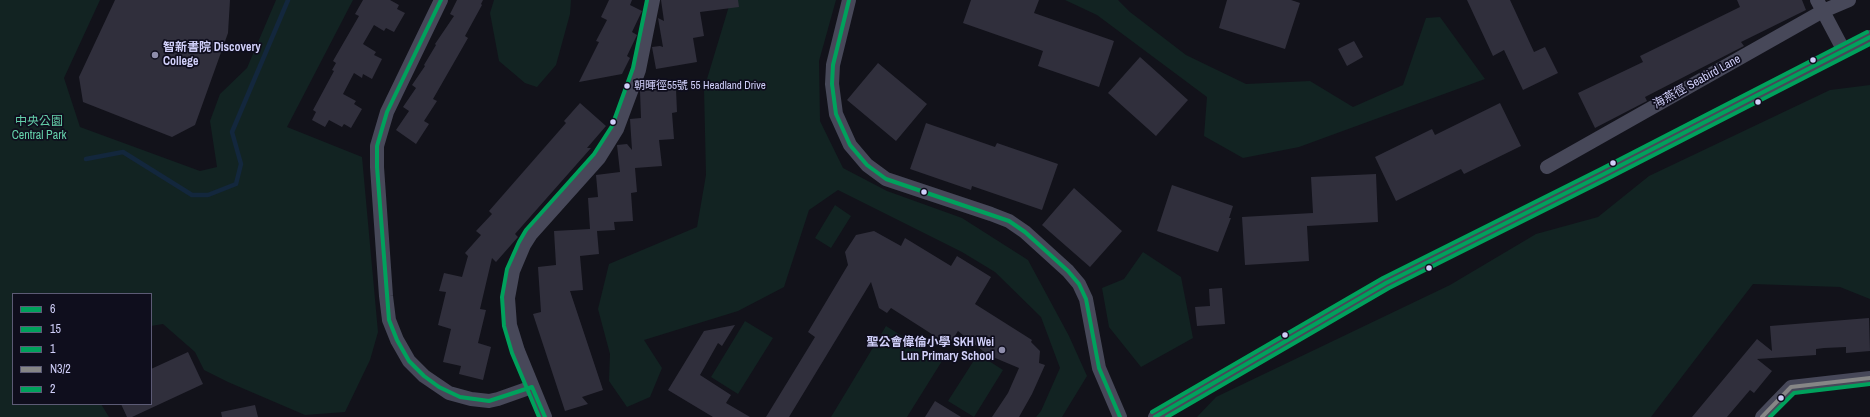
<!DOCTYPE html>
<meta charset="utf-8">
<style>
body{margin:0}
#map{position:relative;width:1870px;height:417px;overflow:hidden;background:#12121a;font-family:"Archivo Narrow",sans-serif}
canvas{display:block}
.legend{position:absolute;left:12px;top:293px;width:140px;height:112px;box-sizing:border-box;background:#0f0e1d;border:1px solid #5c5b75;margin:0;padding:5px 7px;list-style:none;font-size:12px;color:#d0cff9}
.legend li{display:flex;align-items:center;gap:8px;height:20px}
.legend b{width:20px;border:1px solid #5c5b75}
</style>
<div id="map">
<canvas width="1870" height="417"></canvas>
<ul class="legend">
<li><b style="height:5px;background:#00a15c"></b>6</li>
<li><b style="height:5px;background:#00a15c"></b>15</li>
<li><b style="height:5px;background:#00a15c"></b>1</li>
<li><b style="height:5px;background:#868686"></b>N3/2</li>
<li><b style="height:5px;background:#00a15c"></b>2</li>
</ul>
</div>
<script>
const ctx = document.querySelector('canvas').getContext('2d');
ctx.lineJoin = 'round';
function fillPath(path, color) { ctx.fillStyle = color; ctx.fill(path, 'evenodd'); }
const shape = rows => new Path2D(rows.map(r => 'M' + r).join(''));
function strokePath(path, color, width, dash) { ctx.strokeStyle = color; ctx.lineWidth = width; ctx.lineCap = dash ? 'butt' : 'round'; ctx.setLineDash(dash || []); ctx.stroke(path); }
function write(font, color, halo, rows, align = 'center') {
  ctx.font = font + ' "Archivo Narrow","Noto Sans TC",sans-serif'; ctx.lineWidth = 3.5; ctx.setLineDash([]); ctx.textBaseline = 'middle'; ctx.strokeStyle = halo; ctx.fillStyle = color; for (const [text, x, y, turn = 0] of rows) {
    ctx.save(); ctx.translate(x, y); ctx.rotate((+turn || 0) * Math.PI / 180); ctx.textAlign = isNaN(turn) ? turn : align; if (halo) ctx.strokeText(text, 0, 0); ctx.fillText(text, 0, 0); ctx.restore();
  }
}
const green = shape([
 [0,0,100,0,64,78,80,127,200,171,217,167,210,121,220,94,247,68,276,0,353,0,287,127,362,157,378,332,370,360,345,412,305,415,228,382,204,370,195,352,163,324,151,326,151,294,13,294,13,404,101,404,109,417,0,417],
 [494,0,571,0,570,14,556,65,537,87,525,83,499,61,490,13],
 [729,0,836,0,819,61,820,121,843,168,887,191,962,218,1028,260,1069,336,1087,376,1062,417,1036,417,1041,411,1060,368,1041,317,995,272,962,252,838,190,809,210,784,287,738,311,644,340,662,368,650,397,627,407,609,381,610,354,598,309,609,264,697,227,706,175,704,89,729,6],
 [1065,0,1118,0,1130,12,1186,55,1246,84,1310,81,1353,107,1403,85,1426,18,1440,17,1485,79,1299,147,1243,158,1204,136,1207,97,1097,15],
 [1870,85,1870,299,1840,287,1753,284,1651,417,1197,417,1216,397,1450,285,1536,234,1598,217,1649,176,1830,90],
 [835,205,851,216,831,248,815,238],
 [1143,252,1181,277,1193,338,1141,367,1109,327,1102,288,1124,279],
 [745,321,773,338,738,394,711,377],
 [886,326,942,361,907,417,831,417],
 [978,354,1003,370,974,417,948,401]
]);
const stream = shape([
 [86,159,123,152,192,195,208,195,236,184,241,164,232,132,288,0]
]);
const building = shape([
 [115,0,230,0,228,33,195,125,172,137,83,102,79,77],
 [363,0,390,0,399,5,397,9,405,13,394,32,386,28,384,31,374,25,363,44,376,52,374,55,382,59,372,79,363,74,362,78,354,73,343,94,356,101,354,104,362,109,351,128,344,124,342,127,329,120,325,127,312,120,316,112,313,110,334,71,332,70,336,63,333,61,359,16,355,14],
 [457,0,483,0,481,4,482,5,465,36,468,38,433,99,437,101,424,121,429,124,416,144,396,130,409,111,403,107,416,88,412,85,425,66,424,65,436,45,435,44,454,16,450,14],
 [609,0,632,0,630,5,642,11,632,32,637,35,627,56,630,58,622,74,579,82,599,42,596,41,607,20,601,17],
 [661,0,738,0,739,7,700,12,704,36,693,38,697,62,656,69,652,47,660,46,663,47,658,18,664,21],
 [971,0,1039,0,1034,13,1114,41,1099,87,1038,66,1043,51,963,23],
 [1227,0,1291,0,1300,3,1285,49,1219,28],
 [1467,0,1510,0,1534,52,1545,47,1558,73,1523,90,1504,50,1493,56],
 [1737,0,1802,0,1806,10,1741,42,1744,46,1645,97,1647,101,1595,128,1578,93,1643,62,1640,56,1740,7],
 [1354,41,1363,57,1347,66,1338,49],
 [1140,57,1188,100,1156,136,1108,93],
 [878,63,927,104,896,141,847,100],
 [676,89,677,112,672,113,674,139,659,140,662,166,635,168,637,192,631,193,633,221,614,222,615,230,597,231,599,254,580,256,583,290,570,291,603,390,582,397,588,404,565,411,533,314,541,312,538,267,556,265,554,231,590,229,588,198,598,197,596,175,620,172,617,145,627,144,632,150,630,119,641,118,640,91],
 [580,103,606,126,587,148,591,148,515,234,518,237,496,262,492,258,480,309,486,310,478,343,491,347,483,380,459,374,461,366,443,362,451,329,438,325,446,292,439,291,444,273,462,277,468,256,465,253,481,235,476,231,492,214,489,211,566,123,564,121],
 [1500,103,1521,146,1464,174,1461,169,1396,201,1375,157,1432,129,1435,135],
 [926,123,995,147,997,143,1058,164,1042,210,972,186,971,190,910,169],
 [1376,174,1378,222,1307,226,1309,261,1245,265,1242,217,1313,213,1311,177],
 [1172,185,1233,206,1229,218,1231,218,1218,252,1157,231],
 [1074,188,1122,231,1090,267,1042,225],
 [874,231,901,246,905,238,951,266,957,256,991,277,975,304,1032,340,1031,342,1040,351,1039,363,1045,365,1032,394,1019,417,992,417,1008,393,1019,368,988,355,958,331,949,345,891,308,887,313,879,308,871,282,789,417,766,417,815,337,808,332,848,265,845,252,856,235],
 [1222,288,1225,324,1197,326,1195,307,1210,306,1209,289],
 [1869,318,1870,351,1846,353,1846,347,1824,348,1816,349,1816,355,1757,359,1772,371,1754,393,1750,390,1727,417,1692,417,1757,339,1772,351,1770,326],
 [735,325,722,346,718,343,700,375,731,395,726,403,750,417,713,417,668,390,704,331],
 [188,352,203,384,132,417,127,417,121,404,151,404,151,369],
 [935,401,961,417,925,417],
 [255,405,258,417,222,417,221,412]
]);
const minor = shape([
 [441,0,387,112,377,146,377,167,386,296,389,320,397,340,409,361,424,376,449,393,471,399,489,401,498,399,532,387],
 [849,0,833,65,832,84,836,114,850,145,867,165,886,179,991,214,1009,221,1025,232,1068,271,1079,284,1086,299,1099,368,1120,417],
 [1817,0,1844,51],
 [1547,167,1823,11,1849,0],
 [545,417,518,351,510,325,508,298,513,271,524,245,531,234,599,158,617,129,639,70,653,0],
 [1155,417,1386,283,1604,174,1870,37],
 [1762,417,1791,387,1870,378]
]);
const bus1 = shape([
 [441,0,387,112,377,146,377,167,389,320,397,340,409,361,424,376,439,387,460,397,489,401,532,387,545,417],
 [849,0,833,65,832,84,836,114,850,145,867,165,886,179,1009,221,1025,232,1068,271,1079,284,1086,299,1099,368,1120,417],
 [1155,417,1386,283,1604,174,1870,37]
]);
const bus2 = shape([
 [1167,417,1389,288,1607,179,1870,44]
]);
const bus3 = shape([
 [1152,412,1383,278,1601,169,1867,32],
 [539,417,512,353,504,326,502,297,507,269,519,242,526,230,594,154,612,126,633,68,647,0]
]);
const bus4 = shape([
 [1762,417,1791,387,1870,378]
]);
const bus5 = shape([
 [1770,417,1794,393,1870,384]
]);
const markers = [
 [155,55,4,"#8e8dab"],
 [1813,60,3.5,"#d0cff9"],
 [627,86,3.5,"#d0cff9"],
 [1758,102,3.5,"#d0cff9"],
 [613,122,3.5,"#d0cff9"],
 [1613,163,3.5,"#d0cff9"],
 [924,192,3.5,"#d0cff9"],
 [1429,268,3.5,"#d0cff9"],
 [1285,335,3.5,"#d0cff9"],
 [1002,350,4,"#8e8dab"],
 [1781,398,3.5,"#d0cff9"]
];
const busNames = [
 ["朝暉徑55號 55 Headland Drive",634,86]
];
const poiNames = [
 ["智新書院 Discovery",163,48],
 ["College",163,62],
 ["聖公會偉倫小學 SKH Wei",994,343,"right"],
 ["Lun Primary School",994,357,"right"]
];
const streetNames = [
 ["海燕徑 Seabird Lane",1697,82,-29]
];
const parkNames = [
 ["中央公園",39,122],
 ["Central Park",39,136]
];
fillPath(green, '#122322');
strokePath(stream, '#13273d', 4.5);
fillPath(building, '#302f3c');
strokePath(minor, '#474859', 14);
strokePath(bus1, '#00a15c', 4);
strokePath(bus2, '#00a15c', 4);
strokePath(bus3, '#00a15c', 4);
strokePath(bus4, '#868686', 4);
strokePath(bus5, '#00a15c', 4);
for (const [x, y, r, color] of markers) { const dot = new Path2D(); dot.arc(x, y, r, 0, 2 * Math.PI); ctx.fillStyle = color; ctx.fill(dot); strokePath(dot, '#0f0e1d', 1.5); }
write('11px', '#d0cff9', '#0f0e1d', busNames, 'left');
write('bold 12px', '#d0cff9', '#0f0e1d', poiNames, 'left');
write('12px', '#d0cff9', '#0f0e1d', streetNames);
write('12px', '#64d0aa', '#0f0e1d', parkNames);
</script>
